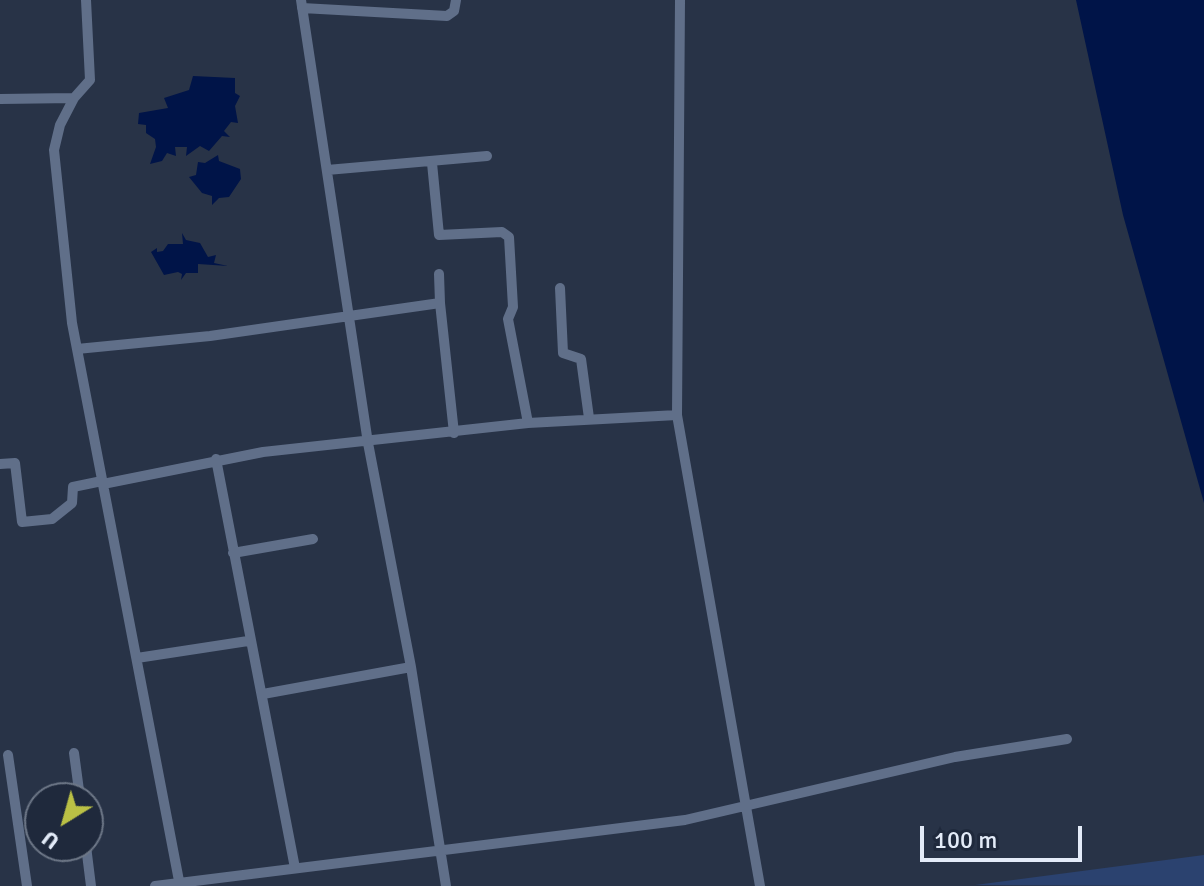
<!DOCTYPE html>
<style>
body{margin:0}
#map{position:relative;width:1204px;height:886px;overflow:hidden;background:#283347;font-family:Signika,sans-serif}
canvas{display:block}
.north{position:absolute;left:24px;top:782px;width:80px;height:80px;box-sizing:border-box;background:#1f293c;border:2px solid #6d7787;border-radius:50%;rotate:217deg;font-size:22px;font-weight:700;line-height:32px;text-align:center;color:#e3ebf8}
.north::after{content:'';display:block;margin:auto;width:28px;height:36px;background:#bac045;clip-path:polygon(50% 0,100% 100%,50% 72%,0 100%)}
.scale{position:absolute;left:920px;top:826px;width:162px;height:36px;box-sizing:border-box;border:4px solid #e3ebf8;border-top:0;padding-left:10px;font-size:24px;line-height:28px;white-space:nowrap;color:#e3ebf8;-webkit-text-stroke:6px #1f293c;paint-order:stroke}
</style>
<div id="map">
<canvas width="1204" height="886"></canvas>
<div class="north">U</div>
<div class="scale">100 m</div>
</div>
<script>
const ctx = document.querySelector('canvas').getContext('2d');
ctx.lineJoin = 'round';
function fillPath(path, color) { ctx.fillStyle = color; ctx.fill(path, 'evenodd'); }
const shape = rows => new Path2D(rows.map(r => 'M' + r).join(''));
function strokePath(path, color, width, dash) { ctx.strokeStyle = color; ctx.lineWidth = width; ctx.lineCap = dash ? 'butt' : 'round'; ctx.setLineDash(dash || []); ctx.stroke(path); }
const green = shape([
 [1204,855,1204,886,975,885]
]);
const water = shape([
 [1076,0,1204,0,1204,503,1123,215],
 [193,76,235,78,235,93,240,96,235,106,238,123,231,122,224,131,230,137,222,136,209,151,200,146,186,156,187,147,175,147,176,156,167,153,162,161,150,164,156,147,155,139,146,133,146,125,138,124,139,113,168,108,164,98,189,90],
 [218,155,219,161,240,169,241,179,229,197,219,198,212,205,212,196,202,193,189,177,196,175,198,162,205,163],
 [182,233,186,240,200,243,208,257,216,255,214,263,228,266,198,264,198,273,186,273,181,280,182,274,178,272,164,275,151,252,157,248,157,252,163,251,168,244,183,244]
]);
const minor = shape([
 [86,0,90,80,74,98,60,125,54,150,72,323,180,886],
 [301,0,368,443,411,667,446,886],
 [680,0,677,415,760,886],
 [302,8,447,16,454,11,456,0],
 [0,99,74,98],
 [432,163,439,235,502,232,509,237,513,307,508,319,528,423],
 [327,170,487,156],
 [439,274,440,303],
 [560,288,563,353,581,359,589,418],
 [77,349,210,336,440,303,454,433],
 [216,459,295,868],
 [0,464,15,463,22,522,52,519,72,503,73,487,102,481],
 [103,484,263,452,528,423,677,415],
 [233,553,313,539],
 [137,658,248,641],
 [263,694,411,667],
 [74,753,80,798],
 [8,755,27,886],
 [86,846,91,886],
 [155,886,685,820,955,757,1067,739]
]);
fillPath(green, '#2b426f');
fillPath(water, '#001448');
strokePath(minor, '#606f89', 10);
</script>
